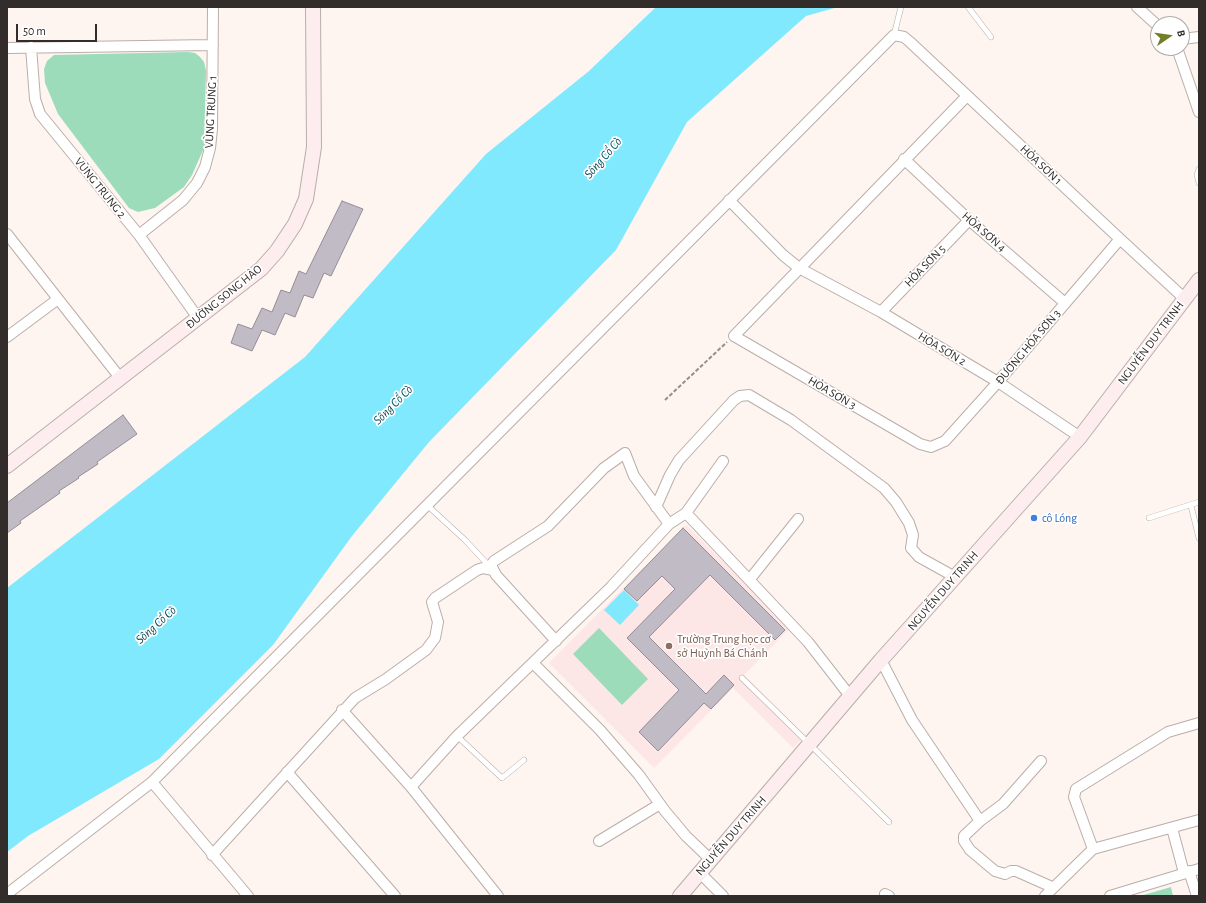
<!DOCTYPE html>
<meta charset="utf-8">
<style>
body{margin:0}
#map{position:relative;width:1206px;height:903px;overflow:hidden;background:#fef4f0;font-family:"Alegreya Sans",sans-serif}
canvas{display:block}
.frame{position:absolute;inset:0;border:8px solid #322d2b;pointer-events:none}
.north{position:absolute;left:1150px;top:16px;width:40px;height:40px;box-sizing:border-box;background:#fff;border:1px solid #adabaa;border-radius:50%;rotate:77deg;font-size:11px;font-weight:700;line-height:16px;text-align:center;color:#322d2b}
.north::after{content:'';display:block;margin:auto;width:14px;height:18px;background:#757d28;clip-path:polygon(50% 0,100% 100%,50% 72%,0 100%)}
.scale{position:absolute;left:16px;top:24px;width:81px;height:18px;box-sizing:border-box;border:2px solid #322d2b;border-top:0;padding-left:5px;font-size:12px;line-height:14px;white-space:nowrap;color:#322d2b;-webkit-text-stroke:3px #fff;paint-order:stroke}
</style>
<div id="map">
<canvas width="1206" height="903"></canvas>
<div class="frame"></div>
<div class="north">B</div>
<div class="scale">50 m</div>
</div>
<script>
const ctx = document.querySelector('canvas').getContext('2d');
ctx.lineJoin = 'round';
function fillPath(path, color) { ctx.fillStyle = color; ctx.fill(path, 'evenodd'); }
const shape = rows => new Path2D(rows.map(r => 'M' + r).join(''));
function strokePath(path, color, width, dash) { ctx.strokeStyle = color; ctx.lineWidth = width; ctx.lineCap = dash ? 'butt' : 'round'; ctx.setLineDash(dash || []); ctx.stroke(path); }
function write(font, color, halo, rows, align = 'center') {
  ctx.font = font + ' "Alegreya Sans",sans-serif'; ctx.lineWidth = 3.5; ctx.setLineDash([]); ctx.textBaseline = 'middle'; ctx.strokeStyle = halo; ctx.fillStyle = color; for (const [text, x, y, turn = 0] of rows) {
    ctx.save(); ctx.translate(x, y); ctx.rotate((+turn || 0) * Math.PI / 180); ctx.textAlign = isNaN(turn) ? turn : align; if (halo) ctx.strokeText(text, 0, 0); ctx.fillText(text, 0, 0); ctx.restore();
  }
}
const education = shape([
 [686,525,790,628,744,675,805,736,793,748,733,688,654,768,549,663]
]);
const green = shape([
 [188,52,195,53,200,57,204,62,206,71,204,148,192,175,184,187,155,208,138,212,129,208,58,114,45,83,44,69,47,61,54,55],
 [599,628,648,679,622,705,573,654],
 [1171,887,1173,896,1140,896]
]);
const water = shape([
 [656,7,838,7,806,16,687,122,616,250,429,442,352,536,273,645,159,759,28,836,7,852,7,588,305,357,486,154,589,71],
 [624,590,639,605,620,625,604,610]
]);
const building = shape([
 [342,201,363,209,331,276,324,273,313,298,304,295,295,317,285,313,275,335,262,330,252,351,231,343,238,324,252,329,262,308,272,312,281,290,290,293,299,271,306,274,342,201],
 [123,415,137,434,97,462,98,464,78,477,79,478,59,491,60,493,20,521,21,523,7,533,7,503,123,415],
 [683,528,785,630,775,640,710,575,649,637,706,694,724,675,734,685,711,709,704,703,658,751,639,732,679,690,627,638,675,589,662,576,637,601,624,589,683,528]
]);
const path = shape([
 [665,400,727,342]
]);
const lane = shape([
 [968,7,991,37],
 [894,35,901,7],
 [1199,169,1197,175,1199,183],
 [428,506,465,540,491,568],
 [1191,506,1199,538],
 [1149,518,1199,502],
 [742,678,889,822],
 [457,736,502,778,524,760]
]);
const street = shape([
 [1137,7,1158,26],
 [1182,39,1199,37],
 [31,47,35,99,40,114,139,235,198,318],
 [7,48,213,45],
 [1177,48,1199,112],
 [967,96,734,336,920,444,931,447,945,441,998,382,1120,239],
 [904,159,969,220,1065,303],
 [729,200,783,255,799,268,881,312,998,382,1080,437],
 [7,234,121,379],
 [139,235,183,200,197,183,205,167,210,148,212,129,213,7],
 [881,312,969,220],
 [7,337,58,299],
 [656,507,670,475,679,460,734,400,740,396,749,395,791,420,884,488,896,502,909,523,913,535,911,548,919,557,955,577],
 [686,513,808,642,850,696],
 [750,579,798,519],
 [556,641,496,575,491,565,494,561,548,526,604,468,625,453,634,476,669,524],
 [881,660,912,720,980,821,964,836,964,841,970,850,995,871,1005,874,1011,871,1016,871,1052,887],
 [533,663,600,730,639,775,665,811,686,836,711,860],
 [342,710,411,787,498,896],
 [287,772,395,896],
 [152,782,248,896],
 [411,787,457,736,611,587,669,524,686,513,723,461],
 [980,821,1003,804,1041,761],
 [1172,828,1184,873],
 [599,841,660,804],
 [1093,849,1074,797,1076,789,1168,732,1199,723],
 [212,855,355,698,386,679,426,650,435,638,438,622,432,602,435,598,477,570,483,568,493,570],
 [1189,871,1197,896],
 [700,873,723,896],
 [7,894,152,782,894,35,904,37,910,42,1120,239,1185,299],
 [885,894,889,896],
 [1045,896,1093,849,1199,820],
 [1110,896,1199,869]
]);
const secondary = shape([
 [7,466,261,269,277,251,295,224,306,199,314,147,313,7],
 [680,896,881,660,1080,437,1199,280]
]);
const markers = [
 [1034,518,4,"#3f7fe0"],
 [669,646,4,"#8d6e63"]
];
const streetNames = [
 ["VÙNG TRUNG 1",211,112,-87],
 ["HỎA SƠN 1",1041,165,43],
 ["VÙNG TRUNG 2",100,188,51],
 ["HỎA SƠN 4",984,232,41],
 ["HỎA SƠN 5",925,266,-46],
 ["ĐƯỜNG SONG HÀO",224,297,-39],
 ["NGUYỄN DUY TRINH",1151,343,-53],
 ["ĐƯỜNG HỎA SƠN 3",1028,347,-50],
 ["HỎA SƠN 2",942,349,31],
 ["HỎA SƠN 3",832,393,30],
 ["NGUYỄN DUY TRINH",943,591,-49],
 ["NGUYỄN DUY TRINH",731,836,-49]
];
const shopNames = [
 ["cô Lóng",1042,518]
];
const educationNames = [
 ["Trường Trung học cơ",677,639],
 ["sở Huỳnh Bá Chánh",677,653]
];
const waterNames = [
 ["Sông Cổ Cò",603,158,-49],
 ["Sông Cổ Cò",393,405,-45],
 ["Sông Cổ Cò",156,625,-42]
];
fillPath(education, '#fce6e6');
fillPath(green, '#9cdcbb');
fillPath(water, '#81e9fd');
fillPath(building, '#c0bbc5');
strokePath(building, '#928d96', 1);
strokePath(lane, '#baaea9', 6);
strokePath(street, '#baaea9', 12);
strokePath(secondary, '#baaea9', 16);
strokePath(path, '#968e8b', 2, [4, 2]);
strokePath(lane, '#fff', 5);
strokePath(street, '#fff', 10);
strokePath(secondary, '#fdedee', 14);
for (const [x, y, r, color] of markers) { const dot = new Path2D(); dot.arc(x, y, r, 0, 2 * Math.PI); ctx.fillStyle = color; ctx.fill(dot); strokePath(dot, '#fff', 1.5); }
write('12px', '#322d2b', '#fff', streetNames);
write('12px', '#366cbe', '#fff', shopNames, 'left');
write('12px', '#785e54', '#fff', educationNames, 'left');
write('italic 13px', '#0b4c56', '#fff', waterNames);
</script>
